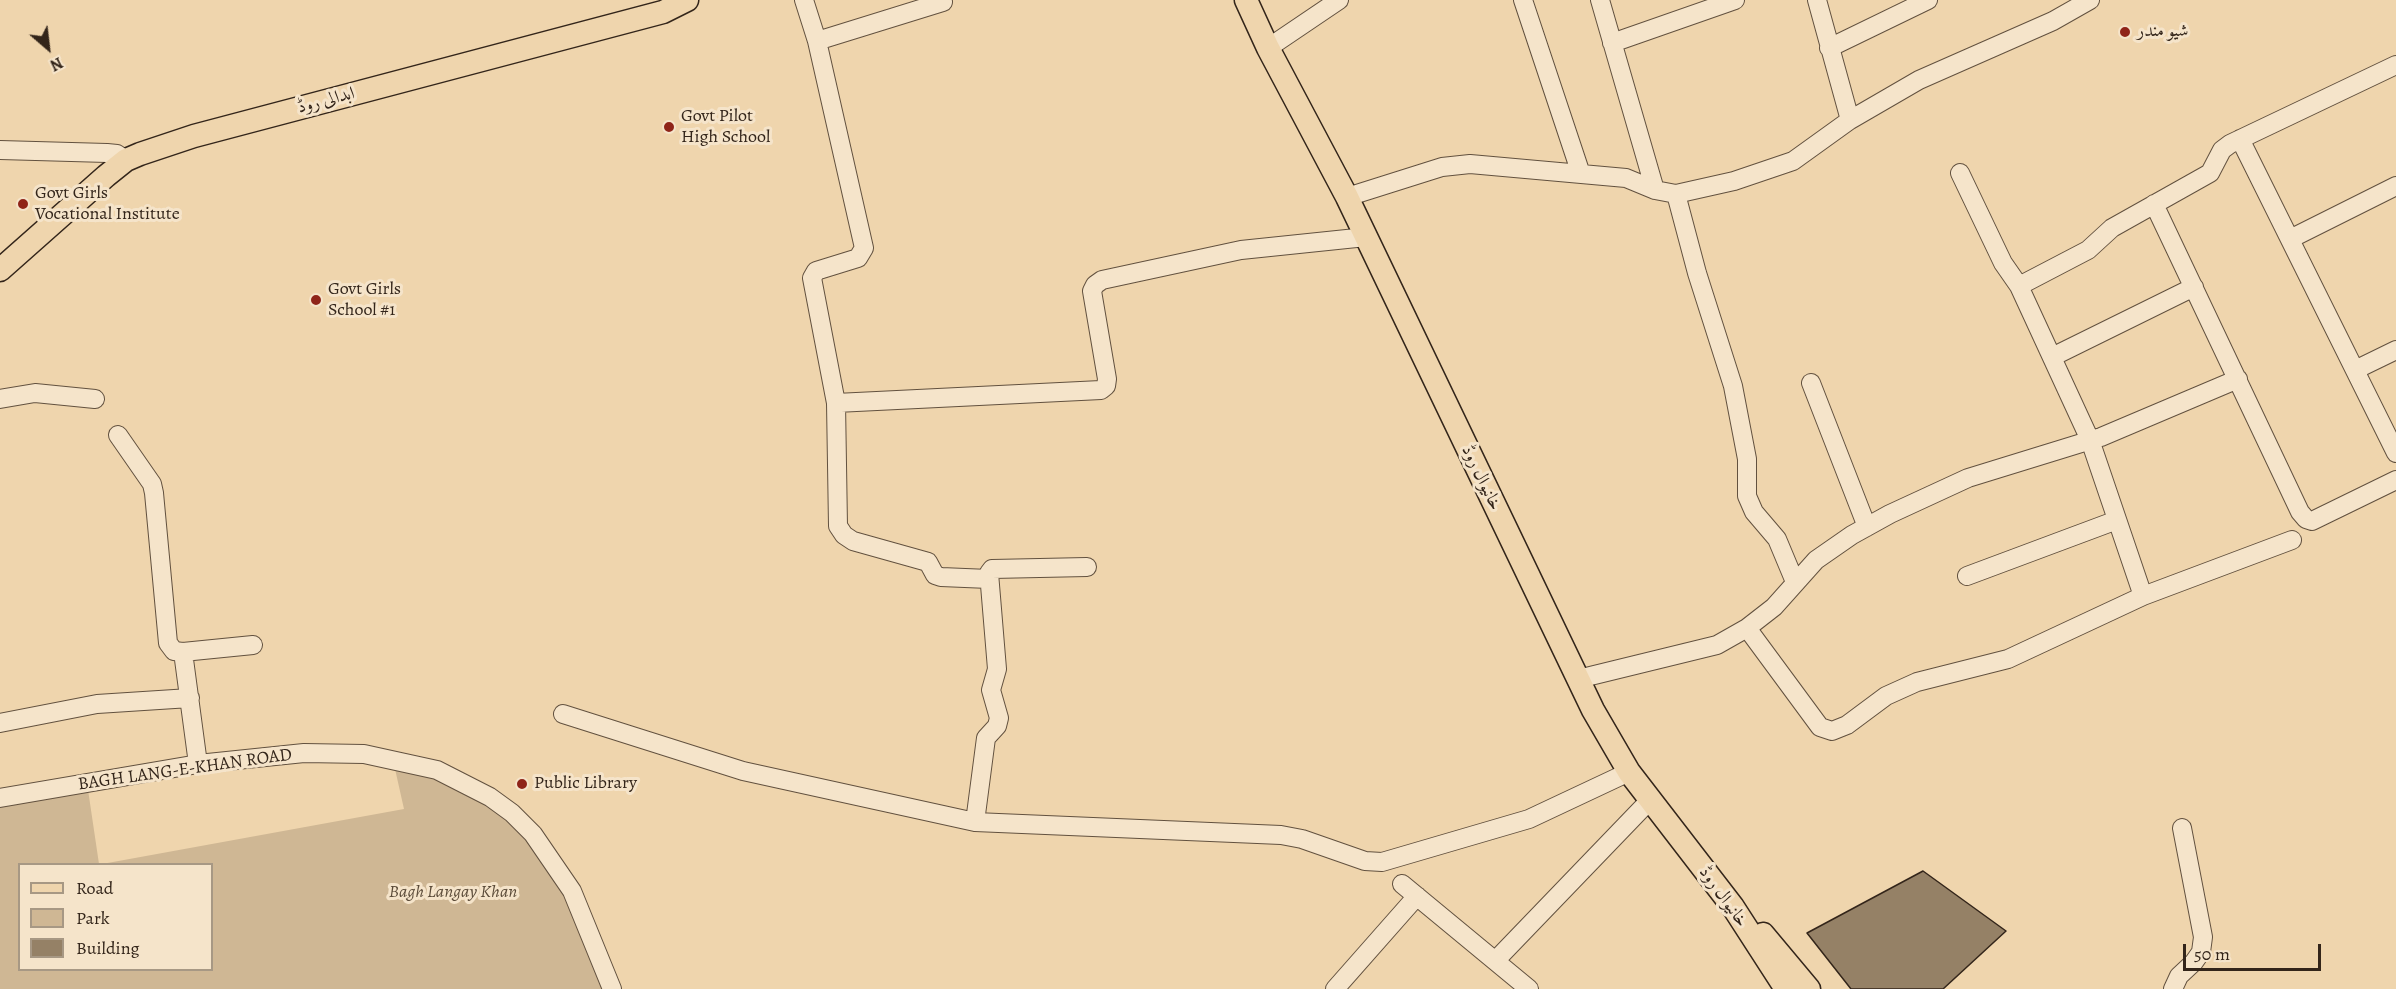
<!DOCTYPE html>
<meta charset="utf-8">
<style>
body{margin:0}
#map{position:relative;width:2396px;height:989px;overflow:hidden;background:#efd5ad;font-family:Alegreya,serif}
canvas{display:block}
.legend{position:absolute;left:18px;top:863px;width:195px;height:108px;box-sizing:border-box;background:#f5e4ca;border:2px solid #a79884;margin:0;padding:8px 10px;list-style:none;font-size:18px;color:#33251a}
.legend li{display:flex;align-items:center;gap:12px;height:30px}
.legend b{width:30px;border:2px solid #a79884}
.north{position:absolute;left:18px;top:18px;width:60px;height:60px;-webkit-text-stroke:4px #f5e4ca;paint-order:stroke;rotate:152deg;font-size:16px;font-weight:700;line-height:24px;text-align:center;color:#33251a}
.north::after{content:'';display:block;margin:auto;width:21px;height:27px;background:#33251a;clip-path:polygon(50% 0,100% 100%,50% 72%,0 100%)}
.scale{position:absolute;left:2183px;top:944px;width:138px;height:27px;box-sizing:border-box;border:3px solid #33251a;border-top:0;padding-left:8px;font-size:18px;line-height:21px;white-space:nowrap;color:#33251a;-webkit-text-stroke:4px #f5e4ca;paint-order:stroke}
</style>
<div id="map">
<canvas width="2396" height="989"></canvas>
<ul class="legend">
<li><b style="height:8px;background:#efd5ad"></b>Road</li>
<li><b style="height:16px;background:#cfb794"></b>Park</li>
<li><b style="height:16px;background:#958166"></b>Building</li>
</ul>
<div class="north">N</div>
<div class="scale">50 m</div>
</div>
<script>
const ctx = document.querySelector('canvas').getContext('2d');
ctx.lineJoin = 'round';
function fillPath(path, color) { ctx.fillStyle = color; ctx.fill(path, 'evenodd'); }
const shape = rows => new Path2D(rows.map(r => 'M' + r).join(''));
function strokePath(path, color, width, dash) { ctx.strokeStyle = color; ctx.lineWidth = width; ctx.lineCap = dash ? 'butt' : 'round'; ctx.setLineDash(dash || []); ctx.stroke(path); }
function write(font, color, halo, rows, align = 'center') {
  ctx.font = font + ' Alegreya,Amiri,serif'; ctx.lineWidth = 6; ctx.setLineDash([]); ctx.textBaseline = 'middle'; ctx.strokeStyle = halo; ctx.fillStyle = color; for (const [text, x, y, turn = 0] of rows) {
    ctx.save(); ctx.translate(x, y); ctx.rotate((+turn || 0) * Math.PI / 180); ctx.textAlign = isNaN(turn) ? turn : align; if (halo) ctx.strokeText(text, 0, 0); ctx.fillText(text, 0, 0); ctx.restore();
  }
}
const green = shape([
 [393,760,437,770,533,834,612,989,0,989,0,798,87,783,99,864,20,864,20,970,212,970,212,864,102,864,404,809]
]);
const building = shape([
 [1923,871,2006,931,1943,989,1851,989,1807,933,1923,871]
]);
const minor = shape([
 [804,0,817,41,864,248,858,258,816,271,812,278,836,403,838,526,844,535,853,541,928,562,935,575,941,577,989,579],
 [1523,0,1581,174],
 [1600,0,1655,190],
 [1817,0,1850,120],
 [817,41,943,2],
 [1612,43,1735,0],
 [1268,48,1339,0],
 [1829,48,1928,0],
 [2240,139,2396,453],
 [0,150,107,153,117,154,126,160],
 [1960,173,2003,263,2019,286,2090,440,2143,596],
 [1676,194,1697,273,1733,386,1747,459,1747,496,1754,512,1777,539,1795,582],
 [1347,197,1442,167,1470,164,1626,178,1655,190,1676,194,1734,181,1793,161,1850,120,1919,80,2053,21,2090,0],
 [2154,204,2300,512,2306,519,2312,521,2396,480],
 [2290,239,2396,186],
 [2019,286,2088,250,2112,228,2210,173,2222,150,2230,144,2396,65],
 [2052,357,2194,287],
 [2355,370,2396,350],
 [1811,383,1867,527],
 [0,399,35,393,95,399],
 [836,403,1101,390,1106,386,1107,379,1092,291,1095,285,1102,280,1241,250,1366,237],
 [118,435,152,484,154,493,168,643,174,651,183,652,253,645],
 [1967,576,2117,520],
 [1747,628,1820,727,1832,731,1847,725,1886,696,1917,682,2008,659,2143,596,2292,540],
 [183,652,198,764],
 [1578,679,1717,645,1747,628,1774,607,1816,560,1852,535,1890,514,1968,478,2101,437,2238,379],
 [563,714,743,771,975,822,1281,835,1302,839,1365,861,1382,862,1529,819,1629,772],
 [0,723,97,704,190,698],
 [0,798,198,764,304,753,364,754,437,770,490,797,512,813,533,834,572,891,612,989],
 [975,822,986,738,997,726,999,718,991,690,997,669,989,573,992,569,1087,567],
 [1402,884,1529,989],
 [1496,960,1650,800],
 [1335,989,1417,896],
 [2173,989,2179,976,2194,962,2201,952,2203,937,2182,828]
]);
const major = shape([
 [1246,0,1268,48,1347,197,1593,710,1629,772,1733,907,1786,989],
 [0,270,106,176,126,160,140,154,194,136,663,12,687,0],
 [1763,934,1809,989]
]);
const markers = [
 [2125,32,6,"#8f2418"],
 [669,127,6,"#8f2418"],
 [23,204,6,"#8f2418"],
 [316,300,6,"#8f2418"],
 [522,784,6,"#8f2418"]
];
const poiNames = [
 ["شیو مندر",2137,32],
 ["Govt Pilot",681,117],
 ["High School",681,138],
 ["Govt Girls",35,194],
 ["Vocational Institute",35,215],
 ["Govt Girls",328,290],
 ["School #1",328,311],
 ["Public Library",534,784]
];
const streetNames = [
 ["ابدالی روڈ",326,101,-15],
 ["خانیوال روڈ",1481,478,64],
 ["BAGH LANG-E-KHAN ROAD",185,770,-8],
 ["خانیوال روڈ",1723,897,54]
];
const parkNames = [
 ["Bagh Langay Khan",453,893]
];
fillPath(green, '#cfb794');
fillPath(building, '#958166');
strokePath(building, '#33251a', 1.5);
strokePath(minor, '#62513f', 20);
strokePath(major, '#33251a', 25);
strokePath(minor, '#f5e4ca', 18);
strokePath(major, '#efd5ad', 22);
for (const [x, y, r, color] of markers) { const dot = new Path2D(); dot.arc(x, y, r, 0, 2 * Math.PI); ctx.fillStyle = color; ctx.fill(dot); strokePath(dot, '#f5e4ca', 2); }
write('18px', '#33251a', '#f5e4ca', poiNames, 'left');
write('18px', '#33251a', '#f5e4ca', streetNames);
write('italic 18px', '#5a4a38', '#f5e4ca', parkNames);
</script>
